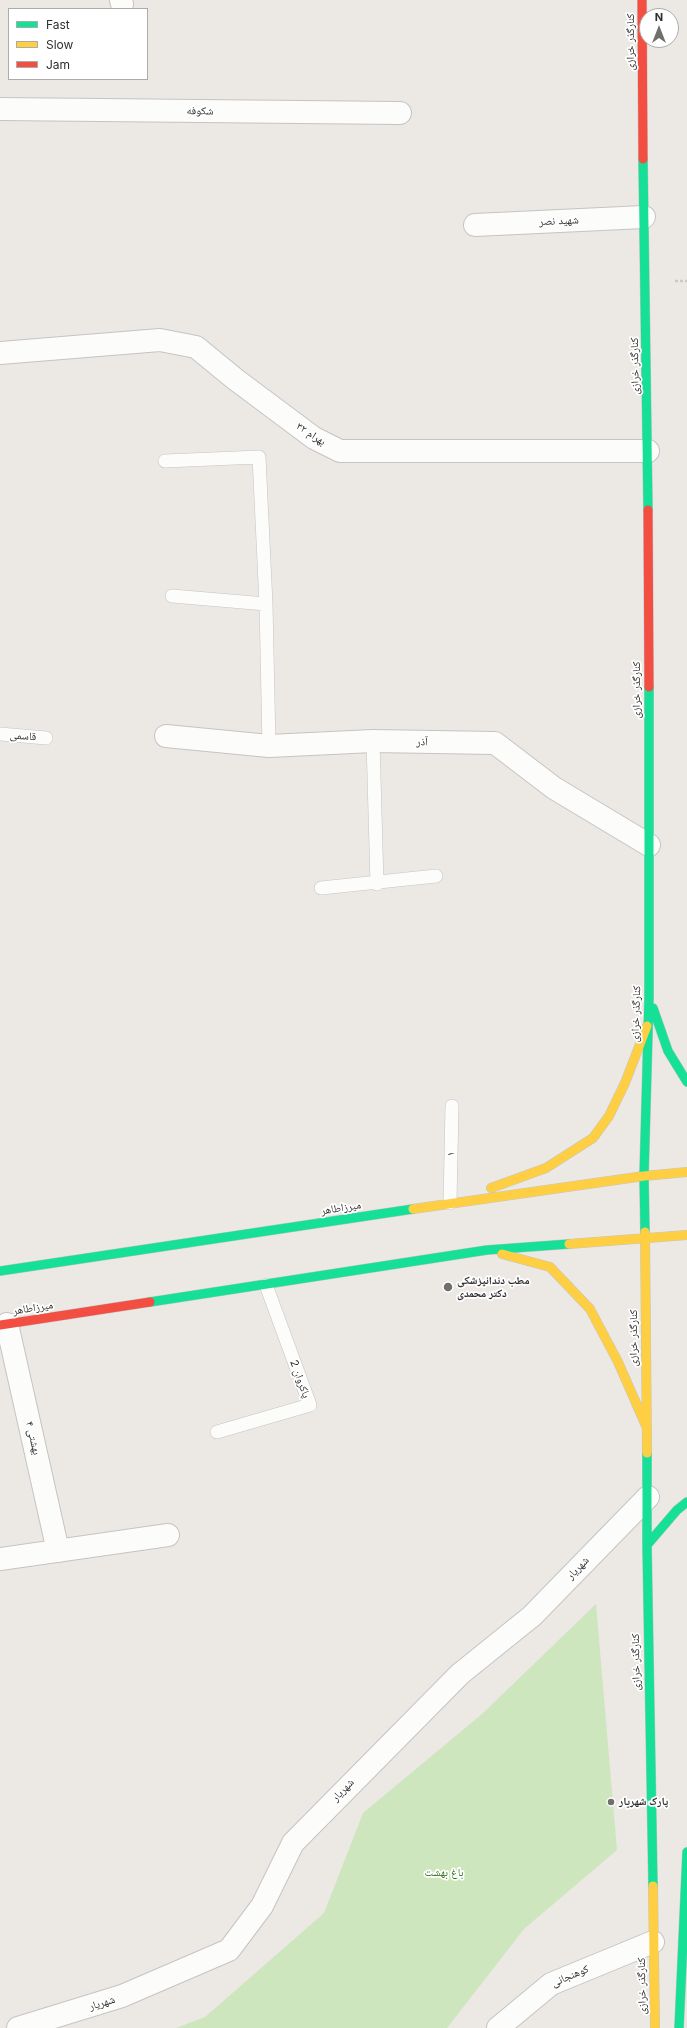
<!DOCTYPE html>
<meta charset="utf-8">
<style>
body{margin:0}
#map{position:relative;width:687px;height:2028px;overflow:hidden;background:#ece8e4;font-family:Inter,sans-serif}
canvas{display:block}
.legend{position:absolute;left:8px;top:8px;width:140px;height:72px;box-sizing:border-box;background:#fff;border:1px solid #ababab;margin:0;padding:5px 7px;list-style:none;font-size:12px;color:#2e2e2e}
.legend li{display:flex;align-items:center;gap:8px;height:20px}
.legend b{width:20px;border:1px solid #ababab}
.north{position:absolute;left:639px;top:8px;width:40px;height:40px;box-sizing:border-box;background:#fff;border:1px solid #ababab;border-radius:50%;rotate:0deg;font-size:11px;font-weight:700;line-height:16px;text-align:center;color:#2e2e2e}
.north::after{content:'';display:block;margin:auto;width:14px;height:18px;background:#706f6e;clip-path:polygon(50% 0,100% 100%,50% 72%,0 100%)}
</style>
<div id="map">
<canvas width="687" height="2028"></canvas>
<ul class="legend">
<li><b style="height:5px;background:#16e098"></b>Fast</li>
<li><b style="height:5px;background:#ffcf43"></b>Slow</li>
<li><b style="height:5px;background:#f24e42"></b>Jam</li>
</ul>
<div class="north">N</div>
</div>
<script>
const ctx = document.querySelector('canvas').getContext('2d');
ctx.lineJoin = 'round';
function fillPath(path, color) { ctx.fillStyle = color; ctx.fill(path, 'evenodd'); }
const shape = rows => new Path2D(rows.map(r => 'M' + r).join(''));
function strokePath(path, color, width, dash) { ctx.strokeStyle = color; ctx.lineWidth = width; ctx.lineCap = dash ? 'butt' : 'round'; ctx.setLineDash(dash || []); ctx.stroke(path); }
function write(font, color, halo, rows, align = 'center') {
  ctx.font = font + ' Inter,"Noto Naskh Arabic",sans-serif'; ctx.lineWidth = 3.5; ctx.setLineDash([]); ctx.textBaseline = 'middle'; ctx.strokeStyle = halo; ctx.fillStyle = color; for (const [text, x, y, turn = 0] of rows) {
    ctx.save(); ctx.translate(x, y); ctx.rotate((+turn || 0) * Math.PI / 180); ctx.textAlign = isNaN(turn) ? turn : align; if (halo) ctx.strokeText(text, 0, 0); ctx.fillText(text, 0, 0); ctx.restore();
  }
}
const green = shape([
 [596,1604,617,1850,524,1929,447,2028,176,2028,205,2017,324,1913,363,1813,482,1714]
]);
const path = shape([
 [675,281,687,281]
]);
const lane = shape([
 [165,461,259,457,266,604,269,746],
 [172,596,266,604],
 [0,734,46,738],
 [373,741,377,884],
 [321,888,436,876],
 [450,1203,452,1106],
 [217,1432,310,1405,266,1285]
]);
const street = shape([
 [121,0,122,4],
 [0,109,400,113],
 [475,225,644,217],
 [0,353,160,340,196,347,235,379,314,438,340,451,648,451],
 [166,736,269,746,373,741,495,743,554,788,649,845],
 [7,1324,58,1551],
 [0,1559,168,1535],
 [18,2028,122,1996,229,1950,262,1906,293,1843,460,1674,532,1616,648,1497],
 [498,2028,551,1984,653,1942]
]);
const fast = shape([
 [643,159,648,510],
 [653,1008,668,1051,687,1082],
 [645,1232,644,1176,649,997,649,687],
 [0,1271,413,1209],
 [150,1302,487,1250,569,1244],
 [647,1453,647,1545,653,1886],
 [647,1545,677,1510,687,1502],
 [679,2028,687,1852]
]);
const slow = shape([
 [491,1188,546,1168,593,1138,609,1116,625,1083,647,1026],
 [413,1209,644,1176,687,1172],
 [645,1232,647,1453],
 [569,1244,687,1235],
 [502,1254,550,1267,590,1309,618,1362,647,1428],
 [653,1886,655,2028]
]);
const jam = shape([
 [642,0,643,159],
 [648,510,649,687],
 [0,1325,150,1302]
]);
const markers = [
 [448,1287,5,"#706f6e"],
 [611,1802,4,"#706f6e"]
];
const streetNames = [
 ["کنارگذر خرازی",631,42,-90],
 ["شکوفه",200,111,1],
 ["شهید نصر",559,221,-3],
 ["کنارگذر خرازی",635,366,-91],
 ["بهرام ۳۲",311,434,33],
 ["کنارگذر خرازی",637,690,-90],
 ["قاسمی",23,736,4],
 ["آذر",422,742,1],
 ["کنارگذر خرازی",636,1014,-88],
 ["۱",451,1154,-89],
 ["میرزاطاهر",341,1208,-9],
 ["میرزاطاهر",33,1308,-9],
 ["کنارگذر خرازی",634,1338,-90],
 ["پاکروان 2",300,1379,70],
 ["بهشتی ۴",33,1438,77],
 ["شهریار",578,1568,-46],
 ["کنارگذر خرازی",636,1662,-91],
 ["شهریار",343,1790,-46],
 ["کوهنجانی",570,1976,-23],
 ["کنارگذر خرازی",642,1986,-91],
 ["شهریار",102,2003,-17]
];
const poiNames = [
 ["مطب دندانپزشکی",457,1281],
 ["دکتر محمدی",457,1294],
 ["پارک شهریار",619,1802]
];
const parkNames = [
 ["باغ بهشت",444,1873]
];
fillPath(green, '#cee6be');
strokePath(lane, '#c5c4c5', 14);
strokePath(street, '#c5c4c5', 24);
strokePath(fast, '#c5c4c5', 10);
strokePath(slow, '#c5c4c5', 10);
strokePath(jam, '#c5c4c5', 10);
strokePath(path, '#c9c9c8', 2.5, [3, 2]);
strokePath(lane, '#fcfcfb', 13);
strokePath(street, '#fcfcfb', 22);
strokePath(fast, '#16e098', 9);
strokePath(slow, '#ffcf43', 9);
strokePath(jam, '#f24e42', 9);
for (const [x, y, r, color] of markers) { const dot = new Path2D(); dot.arc(x, y, r, 0, 2 * Math.PI); ctx.fillStyle = color; ctx.fill(dot); strokePath(dot, '#fff', 1.5); }
write('11px', '#2e2e2e', '#fff', streetNames);
write('bold 11px', '#2e2e2e', '#fff', poiNames, 'left');
write('11px', '#2c6e1b', '#fff', parkNames);
</script>
